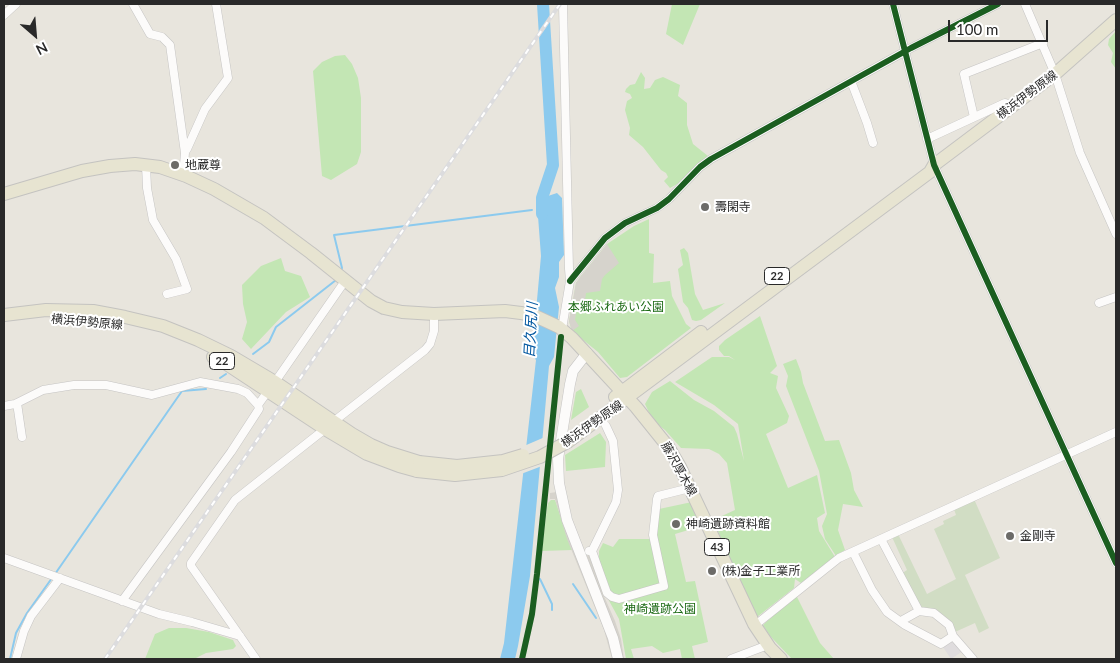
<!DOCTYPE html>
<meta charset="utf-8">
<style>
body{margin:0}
#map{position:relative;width:1120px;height:663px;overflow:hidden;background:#e8e5dd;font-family:Lato,sans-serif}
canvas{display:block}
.frame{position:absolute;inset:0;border:5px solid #292929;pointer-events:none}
.north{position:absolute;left:10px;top:10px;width:50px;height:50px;-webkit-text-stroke:4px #fff;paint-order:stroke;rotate:153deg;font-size:14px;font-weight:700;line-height:20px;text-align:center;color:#292929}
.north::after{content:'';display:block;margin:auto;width:18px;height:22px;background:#292929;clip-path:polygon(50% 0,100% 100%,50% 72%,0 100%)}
.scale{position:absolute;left:948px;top:20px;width:100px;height:22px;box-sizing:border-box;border:2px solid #292929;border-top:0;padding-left:6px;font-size:15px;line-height:18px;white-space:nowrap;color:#292929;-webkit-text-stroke:4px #fff;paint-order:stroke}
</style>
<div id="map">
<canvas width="1120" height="663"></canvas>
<div class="frame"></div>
<div class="north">N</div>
<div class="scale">100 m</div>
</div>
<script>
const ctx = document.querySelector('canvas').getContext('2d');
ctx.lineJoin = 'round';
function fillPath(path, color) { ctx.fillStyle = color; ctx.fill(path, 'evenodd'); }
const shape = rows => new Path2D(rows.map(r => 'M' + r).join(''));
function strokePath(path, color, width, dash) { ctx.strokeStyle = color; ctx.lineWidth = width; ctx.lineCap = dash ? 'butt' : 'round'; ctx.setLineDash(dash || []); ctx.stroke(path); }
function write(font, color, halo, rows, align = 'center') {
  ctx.font = font + ' Lato,"Noto Sans JP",sans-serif'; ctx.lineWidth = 4; ctx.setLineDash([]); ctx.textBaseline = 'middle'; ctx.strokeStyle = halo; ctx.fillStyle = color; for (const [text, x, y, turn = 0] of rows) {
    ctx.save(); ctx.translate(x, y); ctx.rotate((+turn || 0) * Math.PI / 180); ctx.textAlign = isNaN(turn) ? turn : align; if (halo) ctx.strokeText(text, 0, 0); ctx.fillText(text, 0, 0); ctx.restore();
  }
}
const industrial = shape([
 [953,640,963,651,951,659,943,647]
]);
const green = shape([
 [672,4,700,4,683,45,666,34],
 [1116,31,1116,69,1111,62,1113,53,1108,45,1109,39],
 [345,55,352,64,358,78,361,98,361,152,357,164,331,180,322,176,313,71,322,62,335,56],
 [641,72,645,78,644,89,650,88,655,80,663,77,680,85,678,96,687,103,687,125,693,144,708,156,707,163,694,173,688,173,679,183,670,188,664,181,668,177,666,173,661,170,643,147,629,135,630,128,625,110,627,101,632,98,630,94,625,92,626,89,630,85,635,84],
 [649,219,649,253,654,254,653,283,670,281,672,296,686,324,691,328,627,377,620,378,598,352,572,331,569,321,574,295,576,283,581,276,607,244,634,226],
 [684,248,688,253,695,294,703,310,725,303,701,320,696,321,692,320,688,308,683,302,678,269,683,265,680,250],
 [281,258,285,271,301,276,310,297,286,312,251,349,242,339,247,322,243,304,242,285,261,266],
 [760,316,777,366,770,373,778,376,776,388,789,416,787,423,766,434,788,488,817,475,825,513,817,518,819,531,835,557,801,583,795,579,794,588,757,617,743,588,713,520,735,510,727,463,719,454,709,449,681,448,665,430,653,421,645,404,652,392,670,381,694,400,714,411,734,427,737,434,744,461,738,424,714,405,675,382,712,357,729,357,735,360,729,356,724,356,719,350,719,346,725,340],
 [796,359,801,372,803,383,825,441,839,440,851,473,854,490,863,507,843,504,838,530,845,550,836,556,825,539,822,526,827,514,819,471,786,386,788,376,783,364],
 [581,389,589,407,571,420,576,392],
 [600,433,606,442,605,467,566,471,565,455],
 [551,500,555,500,572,550,542,551,547,508,548,503],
 [692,502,702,526,675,534,686,582,695,581,708,642,692,646,695,659,682,659,680,649,663,653,652,646,631,649,634,659,626,659,619,619,607,597,611,592,599,560,599,551,603,543,613,547,619,539,652,539,657,522,659,509],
 [796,595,820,643,834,659,792,659,770,636,763,625],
 [169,628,186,628,209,632,233,640,236,646,233,649,206,653,194,659,145,659,155,634]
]);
const cemetery = shape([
 [974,499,1000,558,965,575,989,628,979,633,975,623,955,632,952,625,921,610,901,574,907,570,892,537,898,534,927,594,956,579,934,529,944,524,943,521,956,515,954,509]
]);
const plaza = shape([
 [607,244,619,263,605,275,602,279,600,291,586,293,585,300,575,307,577,308,575,320,579,326,572,331,569,321,576,283,581,276],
 [557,492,606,628,615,659,612,659,604,630,567,539,555,499,550,499,550,493],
 [588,555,592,558,603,594,615,621,621,639,624,659,622,659,587,556]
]);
const water = shape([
 [557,193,562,198,564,255,559,262,559,277,555,288,559,307,554,357,549,366,530,576,518,646,515,659,500,659,504,643,536,360,532,355,541,256,537,203,542,198]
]);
const pier = shape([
 [545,437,542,466,521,474,524,446]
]);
const stream = shape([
 [341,271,342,268,334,235,532,210],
 [253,354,269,342,276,327,336,280],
 [220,378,226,374],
 [55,574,182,391,206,389],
 [540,579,552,604,552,610],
 [573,584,596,618],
 [10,659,16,633,27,613,52,578]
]);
const river = shape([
 [542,214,542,198,553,165,543,4]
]);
const minor = shape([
 [133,4,150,34,162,37,170,45,185,153,183,175],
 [893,4,934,165,1116,563],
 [1025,4,1055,74,1080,153,1116,234],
 [4,15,16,4],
 [851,81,867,123,873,143],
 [974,117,964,74,1043,43],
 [927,139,1005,103,1012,106],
 [187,149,205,109,228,78,216,4],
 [146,165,147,188,153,220,176,259,187,289,167,294],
 [570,281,605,238,625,223,657,208,669,199,700,167,711,159,911,48,998,4],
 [1099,303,1116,297],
 [562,329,570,281,569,269,563,4],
 [275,382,345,281],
 [17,403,22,437],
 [4,406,15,404,43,390,74,385,106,385,152,395,200,382,238,389,247,393,258,405],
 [333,422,425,350,430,344,434,331,434,314],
 [881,539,919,611],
 [589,551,592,551,616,502,618,490,613,441,606,426],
 [592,551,607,593,612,597,619,599,664,586,653,535,657,499,658,496,690,488],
 [853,552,872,590,887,612,905,625,941,644,953,636],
 [4,558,159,614,192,622,240,636],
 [122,601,231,452,259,409,258,405,268,391],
 [901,621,919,611,934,613,949,625,953,636,973,659],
 [754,624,759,622,839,558,1116,432],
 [16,659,24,631,31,616,60,578],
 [256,659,191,566,191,563,235,500,325,429],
 [731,659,768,645]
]);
const tertiary = shape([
 [587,353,573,371,570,384,558,459,559,483,567,520,613,638,618,659]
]);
const primary = shape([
 [4,194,82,171,110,166,135,164,160,167,186,176,214,189,264,218,311,253,371,301,384,308,402,312,434,314,505,311,521,313,533,315,559,327,572,338,636,407,669,448,680,467,754,624,770,648,781,659],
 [4,315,46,310,93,311,125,317,163,326,198,340,231,356,275,382,352,434,371,445,387,452,419,462],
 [213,357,225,363,325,429,367,454,399,466,417,471],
 [615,397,701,332],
 [569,441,930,172,934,165,1055,74,1116,20]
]);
const rail = shape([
 [105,659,560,4]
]);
const primaryBridge = shape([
 [419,462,457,466,503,461,523,455],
 [417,471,455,475,502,470,540,457,569,441]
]);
const cycleway = shape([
 [893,4,934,165,1116,563],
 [570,281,605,238,625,223,657,208,669,199,700,167,711,159,911,48,998,4],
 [522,659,532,614,537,574,561,337]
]);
const markers = [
 [175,165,5,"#6c6b68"],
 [705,207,5,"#6c6b68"],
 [676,524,5,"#6c6b68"],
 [1010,536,5,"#6c6b68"],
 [712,571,5,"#6c6b68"]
];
const shields = [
 [777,276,25],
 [222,361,25],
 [717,547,25]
];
const shieldNames = [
 ["22",777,276],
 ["22",222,361],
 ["43",717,547]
];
const streetNames = [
 ["横浜伊勢原線",1027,95,-37],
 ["横浜伊勢原線",87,322,5],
 ["横浜伊勢原線",592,424,-35],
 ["藤沢厚木線",679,469,61]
];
const poiNames = [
 ["地蔵尊",185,165],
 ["壽閑寺",715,207],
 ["神崎遺跡資料館",686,524],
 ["金剛寺",1020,536],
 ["(株)金子工業所",722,571]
];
const parkNames = [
 ["本郷ふれあい公園",616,307],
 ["神崎遺跡公園",660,609]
];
const waterNames = [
 ["目久尻川",531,330,-87]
];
fillPath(industrial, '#dfdcdd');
fillPath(green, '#c3e6b4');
fillPath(cemetery, '#d1ddc4');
fillPath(plaza, '#d6d3cc');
fillPath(water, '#8ccaee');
fillPath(pier, '#e8e5dd');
strokePath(stream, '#8ccaee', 2);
strokePath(river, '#8ccaee', 12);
strokePath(minor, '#c5c4c3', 9);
strokePath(tertiary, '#c5c4c3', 11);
strokePath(primary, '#c4c3c0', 14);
strokePath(minor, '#fcfbfa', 8);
strokePath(tertiary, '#fcfbfa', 10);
strokePath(primary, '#e7e4d1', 12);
strokePath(rail, '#dcdcde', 4);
strokePath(rail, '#fff', 2, [5.5]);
strokePath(primaryBridge, '#c4c3c0', 14, []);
strokePath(primaryBridge, '#e7e4d1', 12);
strokePath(cycleway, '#1b5e20', 6);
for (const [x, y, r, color] of markers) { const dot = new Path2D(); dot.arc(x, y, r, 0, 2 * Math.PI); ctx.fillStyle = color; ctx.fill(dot); strokePath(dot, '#fff', 2); }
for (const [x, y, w] of shields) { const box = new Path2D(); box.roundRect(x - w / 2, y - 8.5, w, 17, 4); ctx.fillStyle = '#fff'; ctx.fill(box); strokePath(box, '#292929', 1); }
write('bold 11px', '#292929', null, shieldNames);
write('12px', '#292929', '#fff', streetNames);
write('12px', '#292929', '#fff', poiNames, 'left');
write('12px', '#1c6a15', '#fff', parkNames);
write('italic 14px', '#0459a1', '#fff', waterNames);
</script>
